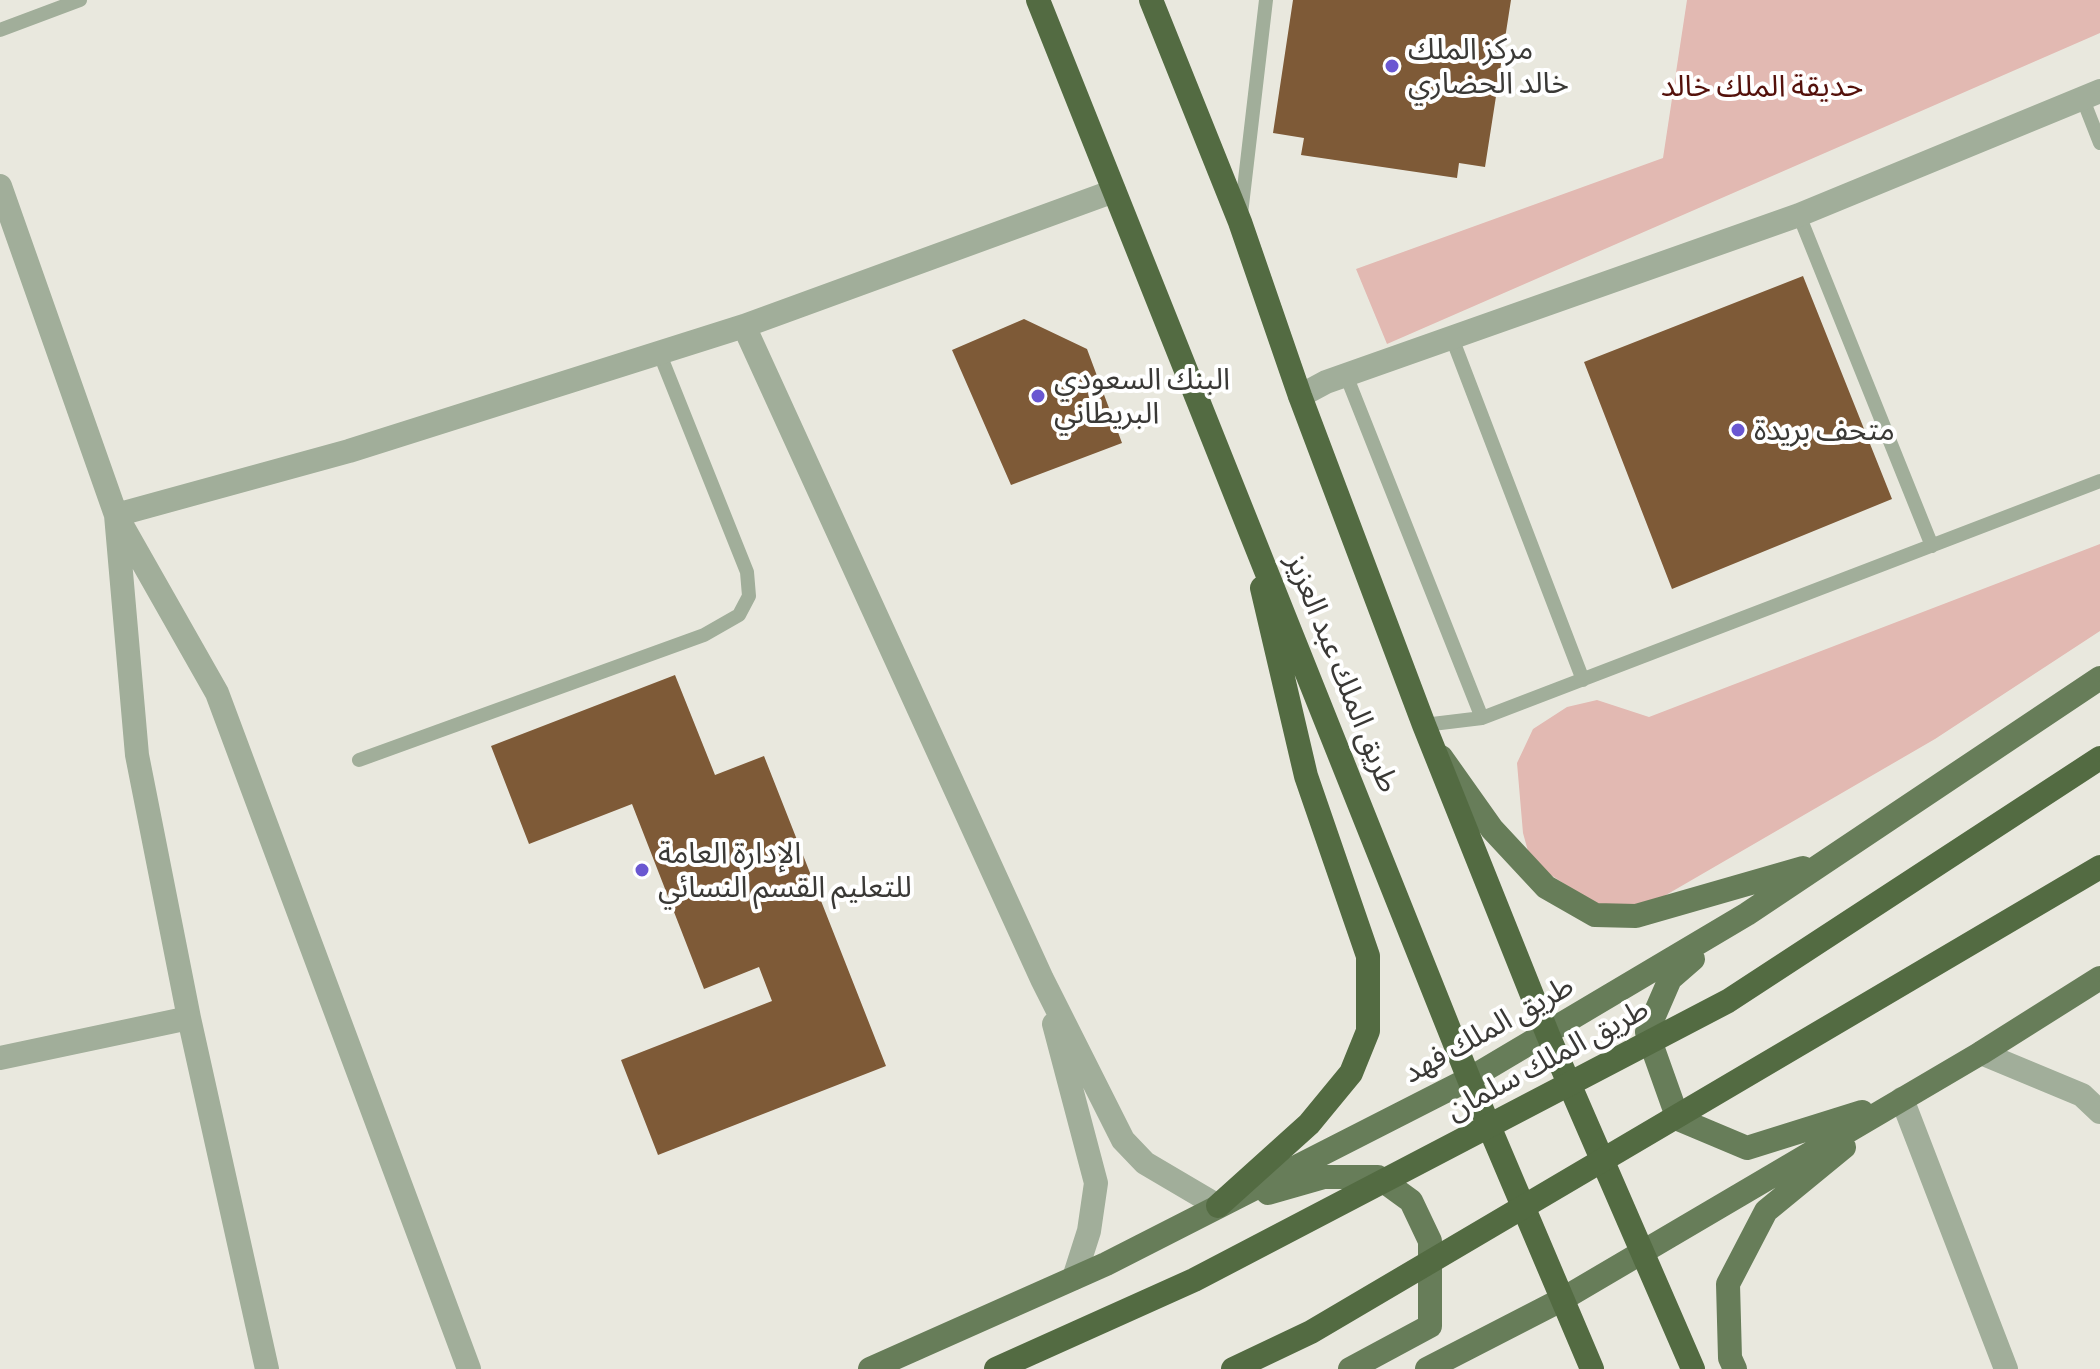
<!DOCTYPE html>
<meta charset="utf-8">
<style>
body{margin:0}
canvas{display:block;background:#e9e8de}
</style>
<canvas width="2100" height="1369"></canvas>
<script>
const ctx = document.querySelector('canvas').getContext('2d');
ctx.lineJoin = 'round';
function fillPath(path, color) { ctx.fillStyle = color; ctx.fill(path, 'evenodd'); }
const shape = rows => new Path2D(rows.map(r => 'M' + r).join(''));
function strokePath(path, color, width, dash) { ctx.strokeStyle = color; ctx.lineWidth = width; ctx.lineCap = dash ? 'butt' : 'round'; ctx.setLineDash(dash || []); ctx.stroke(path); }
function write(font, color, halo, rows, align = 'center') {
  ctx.font = font + ' Commissioner,"Noto Sans Arabic",sans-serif'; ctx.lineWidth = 8; ctx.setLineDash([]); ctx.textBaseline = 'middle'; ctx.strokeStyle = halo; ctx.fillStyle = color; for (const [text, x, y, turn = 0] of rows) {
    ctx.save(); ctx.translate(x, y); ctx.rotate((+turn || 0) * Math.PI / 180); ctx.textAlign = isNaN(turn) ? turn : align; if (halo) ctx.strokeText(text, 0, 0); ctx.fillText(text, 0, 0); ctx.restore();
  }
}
const green = shape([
 [1687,0,2100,0,2100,33,1387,344,1356,269,1663,158],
 [2100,544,2100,631,1935,739,1647,906,1595,904,1531,862,1523,833,1517,763,1533,729,1567,707,1597,700,1649,717]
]);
const building = shape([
 [1293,0,1511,0,1485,167,1459,163,1457,178,1301,155,1304,138,1273,133],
 [1803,276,1892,499,1672,589,1584,362],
 [1024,319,1087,349,1122,443,1011,485,952,350],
 [675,675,715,775,764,756,886,1066,658,1155,621,1060,772,1001,759,967,704,989,632,804,529,844,491,746]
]);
const lane = shape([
 [0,30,80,0],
 [2082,97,2100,143],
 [1241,214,1266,0],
 [1799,215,1932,546],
 [1452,338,1583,680],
 [1346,375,1482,718],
 [1424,725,1482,718,2100,481],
 [359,760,704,635,739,615,749,596,747,572,659,352]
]);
const street = shape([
 [0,186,116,515,137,755,189,1018,267,1369],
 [744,326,1042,979,1123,1140,1145,1163,1218,1206],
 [1300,396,1326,382,1799,215,2100,91],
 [1054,1024,1096,1183,1089,1231,1074,1278],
 [1981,1053,2082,1095,2100,1112],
 [0,1058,189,1018],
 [1902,1099,2006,1369],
 [469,1369,217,693,116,515,349,451,744,326,1114,191]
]);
const primary = shape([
 [1441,757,1492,829,1546,887,1595,915,1636,916,1803,868],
 [1693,959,1670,979,1647,1032,1678,1119,1747,1148,1862,1112],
 [1268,1193,1324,1177,1378,1177,1411,1201,1430,1241,1430,1326,1350,1369],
 [870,1369,1106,1264,1469,1079,1747,914,2100,678],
 [1427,1369,1561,1300,1981,1053,2100,978],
 [1735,1369,1730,1358,1728,1284,1766,1211,1844,1147]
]);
const highway = shape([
 [1038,0,1469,1079,1592,1369],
 [1151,0,1240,222,1300,396,1424,725,1548,1035,1693,1369],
 [1218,1206,1309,1124,1351,1073,1368,1031,1368,956,1306,776,1262,588]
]);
const highwayBridge = shape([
 [996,1369,1194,1280,1728,1001,2100,758],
 [1233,1369,1311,1332,2100,867]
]);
const markers = [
 [1392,66,8,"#6a57d1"],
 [1038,396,8,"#6a57d1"],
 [1738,430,8,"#6a57d1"],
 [642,870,8,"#6a57d1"]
];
const poiNames = [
 ["مركز الملك",1408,49],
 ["خالد الحضاري",1408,83],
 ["البنك السعودي",1054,379],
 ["البريطاني",1054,413],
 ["متحف بريدة",1754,430],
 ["الإدارة العامة",658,853],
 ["للتعليم القسم النسائي",658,887]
];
const parkNames = [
 ["حديقة الملك خالد",1762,86]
];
const streetNames = [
 ["طريق الملك عبد العزيز",1343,673,68],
 ["طريق الملك فهد",1488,1029,-29],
 ["طريق الملك سلمان",1547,1059,-28]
];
fillPath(green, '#e2b9b2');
fillPath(building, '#7e5a37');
strokePath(lane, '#a1ae9a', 14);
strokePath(street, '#a1ae9a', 24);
strokePath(primary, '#677d59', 24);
strokePath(highway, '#536b42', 24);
strokePath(highwayBridge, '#536b42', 24);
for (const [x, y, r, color] of markers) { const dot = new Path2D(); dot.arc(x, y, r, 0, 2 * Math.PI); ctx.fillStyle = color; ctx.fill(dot); strokePath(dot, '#fff', 3); }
write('30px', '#3a3936', '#fff', poiNames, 'left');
write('30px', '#54110b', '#fff', parkNames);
write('30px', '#3a3936', '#fff', streetNames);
</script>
